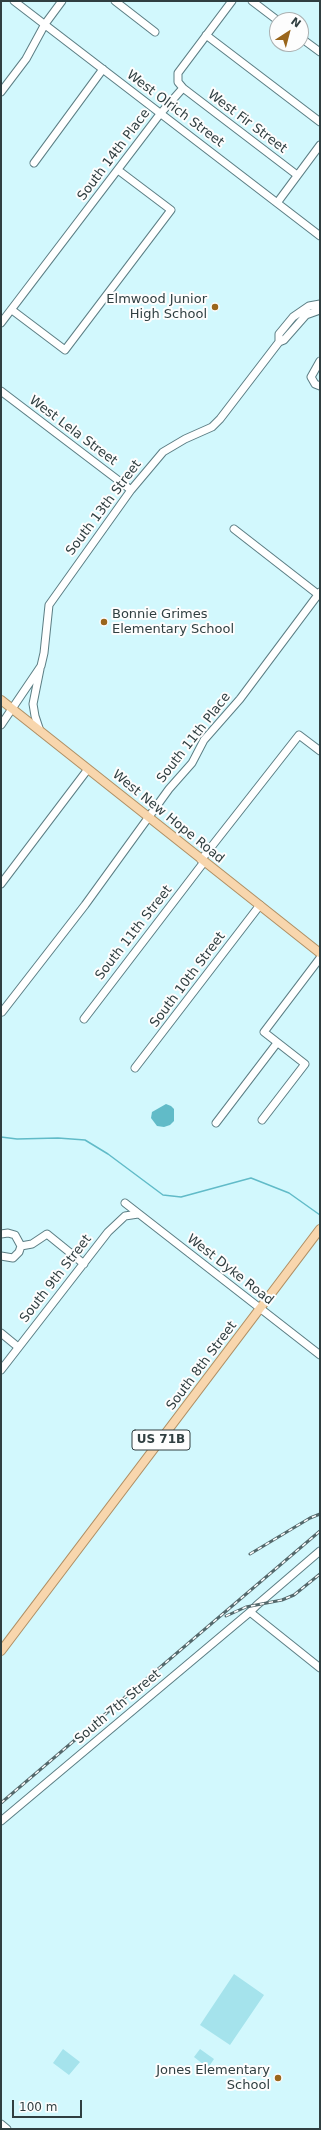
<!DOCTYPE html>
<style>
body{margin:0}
#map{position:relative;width:321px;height:2130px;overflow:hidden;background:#d2f8fd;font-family:"DejaVu Sans",sans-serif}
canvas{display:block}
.frame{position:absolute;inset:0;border:2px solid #303f41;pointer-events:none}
.north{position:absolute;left:269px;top:12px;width:40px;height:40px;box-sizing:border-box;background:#fdfdfd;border:1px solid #abb1b2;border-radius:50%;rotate:36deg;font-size:11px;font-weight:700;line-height:16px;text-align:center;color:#303f41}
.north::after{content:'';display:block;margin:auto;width:14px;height:18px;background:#9a661c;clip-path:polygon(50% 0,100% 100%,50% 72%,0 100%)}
.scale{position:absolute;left:12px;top:2100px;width:70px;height:18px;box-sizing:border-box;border:2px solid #303f41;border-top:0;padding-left:5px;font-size:12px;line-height:14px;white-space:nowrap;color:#303f41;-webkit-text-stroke:3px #fdfdfd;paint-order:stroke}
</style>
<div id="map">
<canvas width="321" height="2130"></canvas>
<div class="frame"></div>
<div class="north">N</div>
<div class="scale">100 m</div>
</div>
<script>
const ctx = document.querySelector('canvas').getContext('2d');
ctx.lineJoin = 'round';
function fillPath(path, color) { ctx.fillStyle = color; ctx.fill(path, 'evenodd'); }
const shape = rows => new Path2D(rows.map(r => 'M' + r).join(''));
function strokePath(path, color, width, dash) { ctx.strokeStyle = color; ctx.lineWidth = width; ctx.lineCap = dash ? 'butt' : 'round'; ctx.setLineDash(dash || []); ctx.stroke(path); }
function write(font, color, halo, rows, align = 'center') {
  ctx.font = font + ' "DejaVu Sans",sans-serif'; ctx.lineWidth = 4; ctx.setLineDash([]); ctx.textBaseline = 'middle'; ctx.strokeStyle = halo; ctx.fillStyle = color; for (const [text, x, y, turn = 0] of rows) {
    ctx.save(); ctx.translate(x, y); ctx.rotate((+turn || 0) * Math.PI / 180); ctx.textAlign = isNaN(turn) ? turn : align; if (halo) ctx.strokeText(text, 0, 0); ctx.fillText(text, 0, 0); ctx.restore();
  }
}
const green = shape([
 [234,1974,264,1995,230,2045,200,2025],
 [63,2049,80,2062,69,2075,53,2063],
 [200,2049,214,2059,208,2068,194,2057]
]);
const water = shape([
 [166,1104,171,1106,174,1109,174,1121,170,1125,164,1127,157,1126,151,1118,152,1112]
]);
const stream = shape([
 [1,1137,17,1139,58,1138,85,1140,108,1154,163,1195,181,1197,251,1178,289,1193,320,1215]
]);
const minor = shape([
 [14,1,320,236],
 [115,1,155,32],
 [252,1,277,20],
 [206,35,320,122],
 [301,38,320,52],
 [183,88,297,175],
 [1,92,26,59,45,24,62,1],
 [34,163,103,69],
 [277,203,320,145],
 [12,310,65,350,171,210,118,170],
 [1,323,160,114,183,88,178,82,178,73,232,1],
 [279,342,279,334,293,317,309,306,320,304],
 [320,361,311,377,315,384,320,386],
 [1,391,131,490],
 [234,529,320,596],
 [1,725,41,666,44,653,49,605,131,490,163,452,185,439,212,427,220,419,279,342,284,340,306,315,320,310],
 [40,731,35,716,33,704,40,669],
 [201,860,299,735,320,751],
 [1,884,88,769],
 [2,1012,85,905,169,789,192,763,204,740,240,699,320,592],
 [84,1019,204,862],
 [135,1068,260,905],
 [262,1120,305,1064,264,1032,320,958],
 [216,1123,277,1043],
 [125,1203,320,1355],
 [1,1234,8,1233,15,1235,21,1246,19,1252,13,1258,1,1256],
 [21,1246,32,1244,47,1234,84,1264],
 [1,1333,18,1347],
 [1,1370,108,1232,125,1216,138,1214],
 [250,1612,320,1668],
 [1,1821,250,1612,257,1605,320,1551],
 [1,2124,7,2129]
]);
const major = shape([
 [1,700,320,953],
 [1,1651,320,1229]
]);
const rail = shape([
 [250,1554,310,1518,320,1514],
 [226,1616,246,1607,282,1600,294,1595,320,1574],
 [1,1803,320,1531]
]);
const markers = [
 [215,307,4,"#9a661c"],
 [104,622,4,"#9a661c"],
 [278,2078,4,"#9a661c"]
];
const shields = [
 [161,1440,58]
];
const shieldNames = [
 ["US 71B",161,1440]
];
const streetNames = [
 ["West Olrich Street",175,109,37],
 ["West Fir Street",247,122,37],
 ["South 14th Place",114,155,-53],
 ["West Lela Street",73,431,37],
 ["South 13th Street",104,508,-53],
 ["South 11th Place",194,738,-52],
 ["West New Hope Road",168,817,39],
 ["South 11th Street",134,933,-52],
 ["South 10th Street",188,980,-53],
 ["West Dyke Road",230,1270,38],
 ["South 9th Street",56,1279,-52],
 ["South 8th Street",202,1366,-53],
 ["South 7th Street",118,1707,-40]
];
const poiNames = [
 ["Elmwood Junior",207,300],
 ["High School",207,315],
 ["Bonnie Grimes",112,615,"left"],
 ["Elementary School",112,630,"left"],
 ["Jones Elementary",270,2071],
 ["School",270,2086]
];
fillPath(green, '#a5e3ec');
fillPath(water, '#61bbc8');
strokePath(stream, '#61bbc8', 1.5);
strokePath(minor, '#5c7e84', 9);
strokePath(major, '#af8f64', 10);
strokePath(minor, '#fff', 7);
strokePath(major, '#f8d6ad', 8);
strokePath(rail, '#54686b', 3);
strokePath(rail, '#fdfdfd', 1.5, [4.5]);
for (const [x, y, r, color] of markers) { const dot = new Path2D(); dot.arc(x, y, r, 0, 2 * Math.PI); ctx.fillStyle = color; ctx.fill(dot); strokePath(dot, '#fdfdfd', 1.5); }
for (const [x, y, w] of shields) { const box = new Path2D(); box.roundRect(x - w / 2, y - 10, w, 20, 3); ctx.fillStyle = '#fdfdfd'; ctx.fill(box); strokePath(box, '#303f41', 1); }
write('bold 12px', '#303f41', null, shieldNames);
write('13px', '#303f41', '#fdfdfd', streetNames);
write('13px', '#303f41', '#fdfdfd', poiNames, 'right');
</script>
